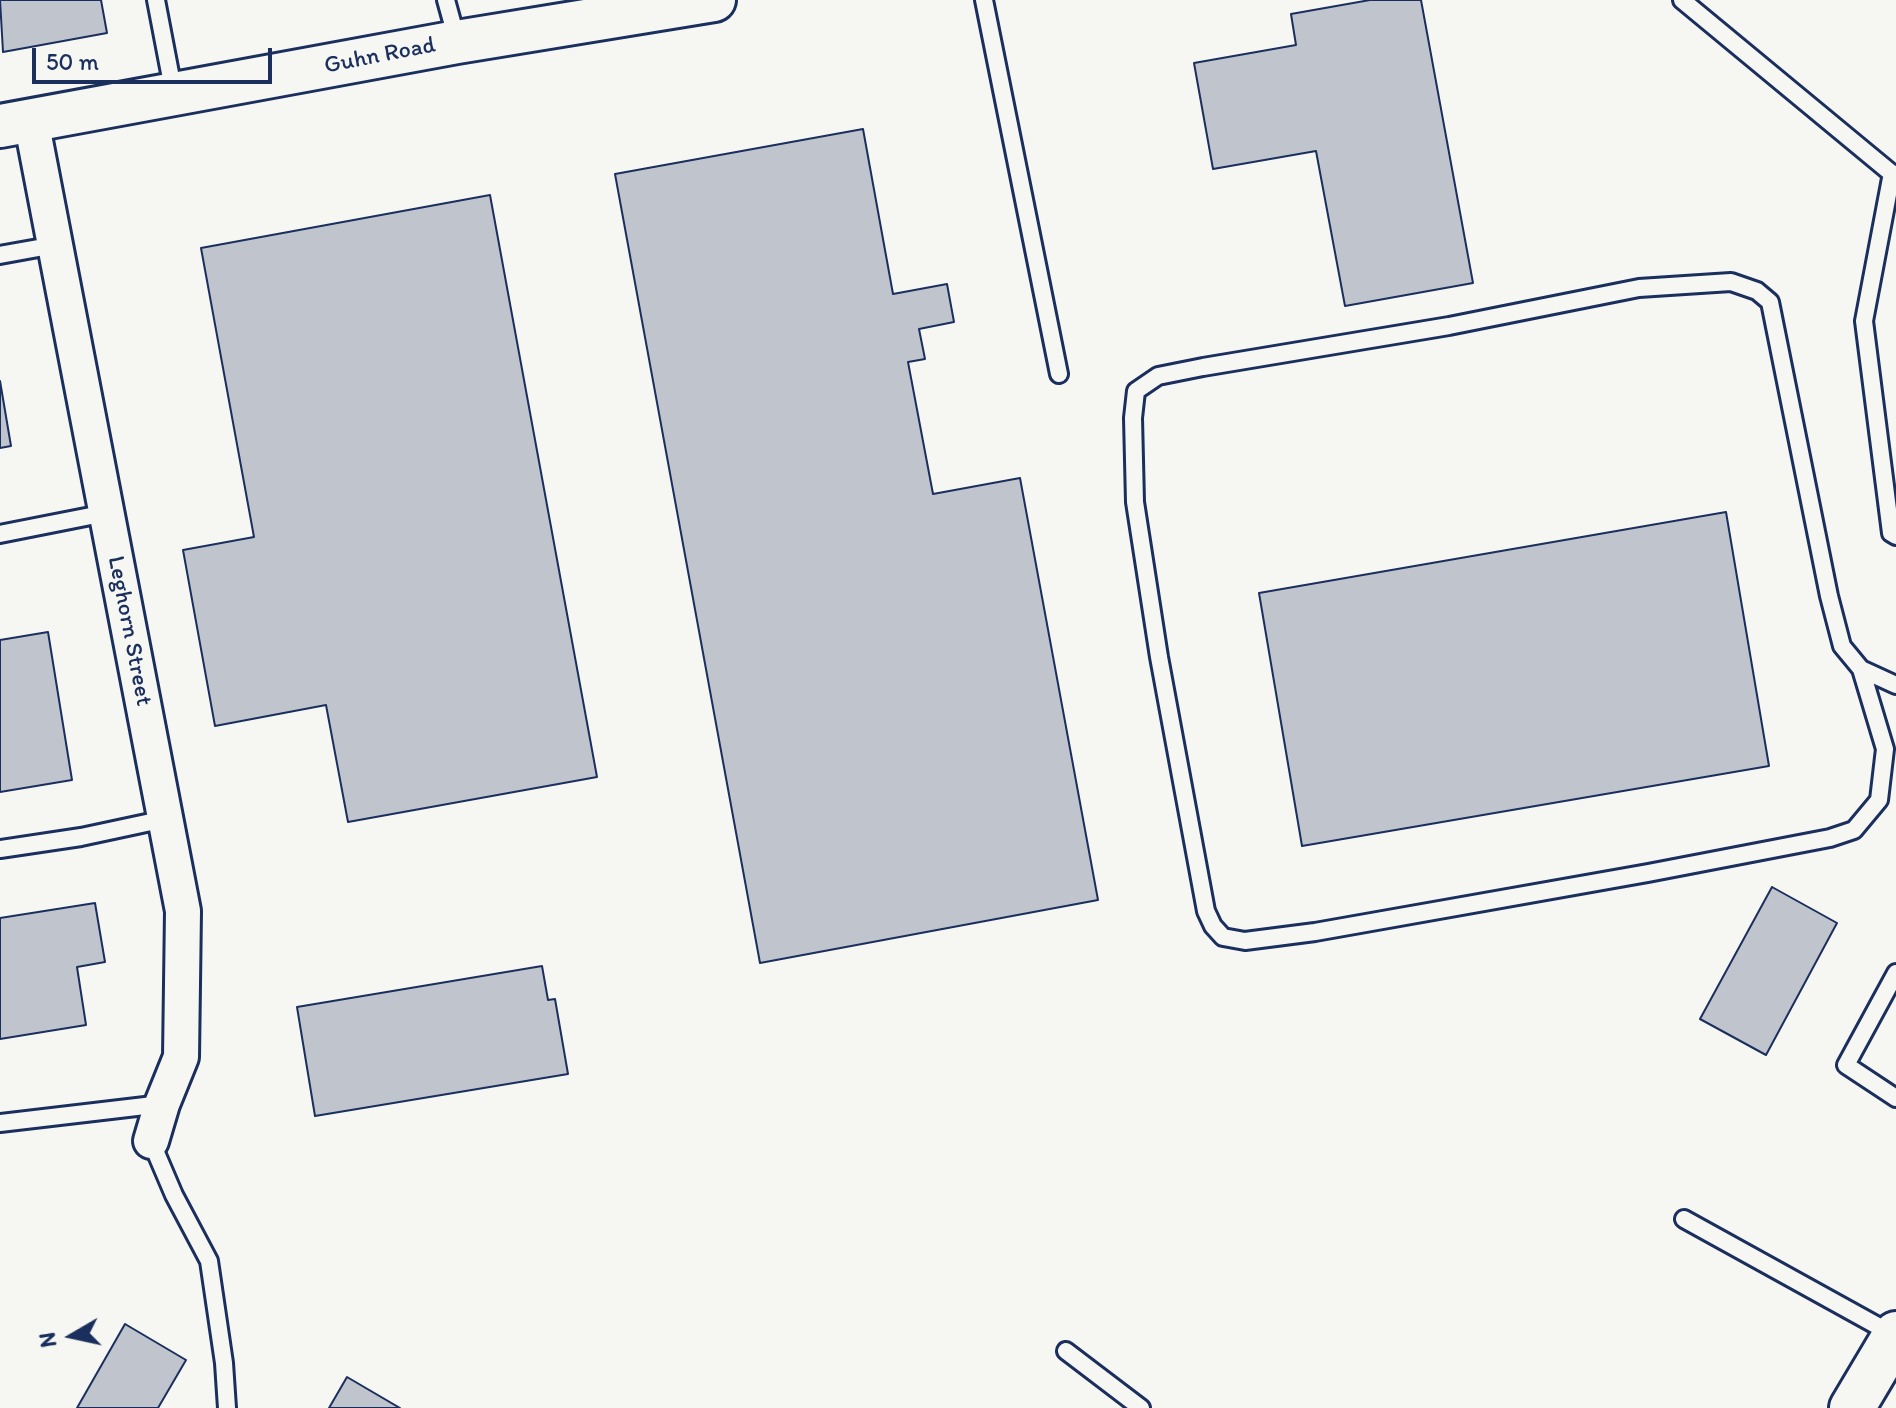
<!DOCTYPE html>
<style>
body{margin:0}
#map{position:relative;width:1896px;height:1408px;overflow:hidden;background:#f6f6f2;font-family:Itim,sans-serif}
canvas{display:block}
.north{position:absolute;left:32px;top:1296px;width:80px;height:80px;-webkit-text-stroke:6px #f6f6f2;paint-order:stroke;rotate:261deg;font-size:22px;font-weight:700;line-height:32px;text-align:center;color:#1b2f5e}
.north::after{content:'';display:block;margin:auto;width:28px;height:36px;background:#1b2f5e;clip-path:polygon(50% 0,100% 100%,50% 72%,0 100%)}
.scale{position:absolute;left:32px;top:48px;width:240px;height:36px;box-sizing:border-box;border:4px solid #1b2f5e;border-top:0;padding-left:10px;font-size:24px;line-height:28px;white-space:nowrap;color:#1b2f5e;-webkit-text-stroke:6px #f6f6f2;paint-order:stroke}
</style>
<div id="map">
<canvas width="1896" height="1408"></canvas>
<div class="north">N</div>
<div class="scale">50 m</div>
</div>
<script>
const ctx = document.querySelector('canvas').getContext('2d');
ctx.lineJoin = 'round';
function fillPath(path, color) { ctx.fillStyle = color; ctx.fill(path, 'evenodd'); }
const shape = rows => new Path2D(rows.map(r => 'M' + r).join(''));
function strokePath(path, color, width, dash) { ctx.strokeStyle = color; ctx.lineWidth = width; ctx.lineCap = dash ? 'butt' : 'round'; ctx.setLineDash(dash || []); ctx.stroke(path); }
function write(font, color, halo, rows, align = 'center') {
  ctx.font = font + ' Itim,sans-serif'; ctx.lineWidth = 7; ctx.setLineDash([]); ctx.textBaseline = 'middle'; ctx.strokeStyle = halo; ctx.fillStyle = color; for (const [text, x, y, turn = 0] of rows) {
    ctx.save(); ctx.translate(x, y); ctx.rotate((+turn || 0) * Math.PI / 180); ctx.textAlign = isNaN(turn) ? turn : align; if (halo) ctx.strokeText(text, 0, 0); ctx.fillText(text, 0, 0); ctx.restore();
  }
}
const building = shape([
 [0,0,101,0,107,33,3,52,0,0],
 [1370,0,1421,0,1473,283,1345,306,1316,151,1213,169,1194,63,1296,45,1291,14,1370,0],
 [863,129,893,294,947,284,954,322,919,329,925,359,908,362,933,494,1020,478,1098,900,760,963,615,174,863,129],
 [490,195,597,777,348,822,326,705,215,726,183,550,254,537,201,248,490,195],
 [0,381,11,446,0,448,0,381],
 [1726,512,1769,766,1302,846,1259,593,1726,512],
 [48,632,72,780,0,792,0,640,48,632],
 [1772,887,1837,923,1766,1055,1700,1019,1772,887],
 [95,903,105,962,77,967,86,1025,0,1039,0,918,95,903],
 [542,966,548,1000,555,999,568,1074,315,1116,297,1007,542,966],
 [125,1324,186,1360,158,1408,77,1408,125,1324],
 [347,1377,400,1408,329,1408,347,1377]
]);
const service = shape([
 [156,0,174,94],
 [446,0,457,40],
 [984,0,1059,374],
 [1682,0,1896,177],
 [1892,173,1864,321,1891,533,1896,536],
 [0,255,55,245],
 [0,534,106,513],
 [1861,669,1885,749,1879,800,1854,830,1830,838,1648,873,1315,932,1245,941,1223,937,1213,926,1206,911,1159,657,1135,502,1133,418,1136,391,1158,376,1203,367,1449,326,1639,288,1731,282,1757,291,1770,302,1829,596,1842,646,1861,669,1896,685],
 [0,849,81,837,165,819],
 [1896,973,1846,1065,1896,1098],
 [0,1123,162,1104],
 [151,1141,174,1195,209,1261,224,1363,227,1408],
 [1684,1219,1894,1335],
 [1066,1351,1141,1408]
]);
const minor = shape([
 [31,120,183,911,181,1057,162,1104,151,1141]
]);
const tertiary = shape([
 [0,126,457,42,714,0]
]);
const secondary = shape([
 [1852,1408,1896,1334]
]);
const streetNames = [
 ["Guhn Road",380,56,-11],
 ["Leghorn Street",129,631,79]
];
fillPath(building, '#c0c4cd');
strokePath(building, '#1b2f5e', 2);
strokePath(service, '#1b2f5e', 22);
strokePath(minor, '#1b2f5e', 40);
strokePath(tertiary, '#1b2f5e', 48);
strokePath(secondary, '#1b2f5e', 50);
strokePath(service, '#f6f6f2', 16);
strokePath(minor, '#f6f6f2', 34);
strokePath(tertiary, '#f6f6f2', 42);
strokePath(secondary, '#f6f6f2', 44);
write('24px', '#1b2f5e', '#f6f6f2', streetNames);
</script>
